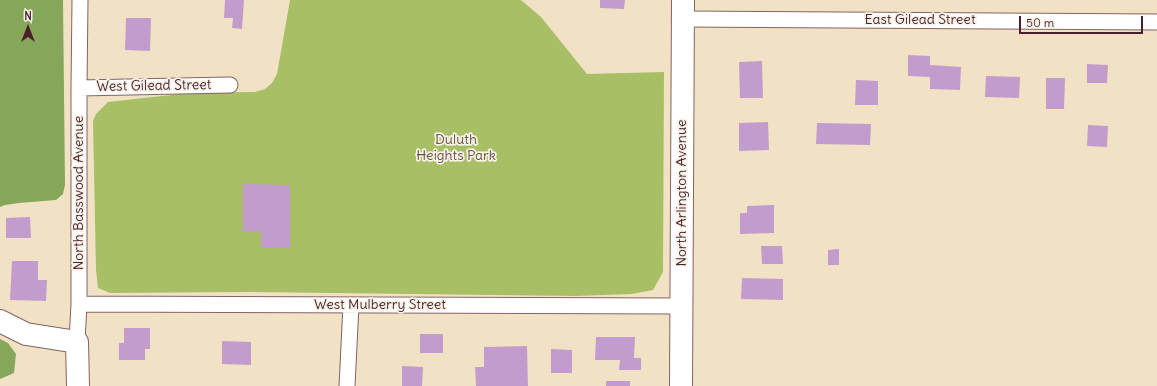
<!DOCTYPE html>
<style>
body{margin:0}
#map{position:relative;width:1157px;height:386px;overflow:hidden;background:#f1e2c6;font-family:Delius,sans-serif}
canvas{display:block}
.north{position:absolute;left:8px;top:8px;width:40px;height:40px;-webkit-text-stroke:3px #f7f3e8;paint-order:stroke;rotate:0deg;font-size:11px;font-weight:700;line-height:16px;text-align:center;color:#4a1f2b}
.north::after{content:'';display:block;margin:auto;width:14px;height:18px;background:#4a1f2b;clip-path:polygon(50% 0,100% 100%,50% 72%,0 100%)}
.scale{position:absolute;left:1019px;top:16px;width:124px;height:18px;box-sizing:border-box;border:2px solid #4a1f2b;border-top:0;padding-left:5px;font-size:12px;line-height:14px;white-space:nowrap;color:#4a1f2b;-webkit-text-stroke:3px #f7f3e8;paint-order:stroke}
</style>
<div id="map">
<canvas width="1157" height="386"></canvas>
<div class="north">N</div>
<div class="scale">50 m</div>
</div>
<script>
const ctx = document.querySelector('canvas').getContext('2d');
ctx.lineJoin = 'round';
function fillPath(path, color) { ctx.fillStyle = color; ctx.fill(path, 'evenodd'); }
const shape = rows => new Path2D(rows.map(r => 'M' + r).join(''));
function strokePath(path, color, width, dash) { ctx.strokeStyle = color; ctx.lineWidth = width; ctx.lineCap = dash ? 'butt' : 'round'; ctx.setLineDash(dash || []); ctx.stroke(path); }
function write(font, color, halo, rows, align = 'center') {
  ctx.font = font + ' Delius,sans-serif'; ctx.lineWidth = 3.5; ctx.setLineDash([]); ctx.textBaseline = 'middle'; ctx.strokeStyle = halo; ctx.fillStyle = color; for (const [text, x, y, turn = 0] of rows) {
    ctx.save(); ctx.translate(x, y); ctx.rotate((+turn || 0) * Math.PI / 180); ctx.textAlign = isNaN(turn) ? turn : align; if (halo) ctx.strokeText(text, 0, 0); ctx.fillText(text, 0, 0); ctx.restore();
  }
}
const green = shape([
 [290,0,521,0,541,17,587,74,664,72,663,272,653,290,632,294,575,296,250,292,110,293,98,288,96,270,93,121,96,114,108,102,189,93,255,92,265,89,272,83,277,74]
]);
const forest = shape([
 [0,0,63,0,65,185,63,194,56,200,19,203,5,205,0,207],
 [0,339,8,343,16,354,14,373,0,379]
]);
const building = shape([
 [225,0,244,0,242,29,232,28,233,18,224,18],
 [600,0,625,0,624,9,600,8],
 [126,18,151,18,150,51,125,50],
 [908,55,930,56,930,65,961,67,960,90,930,89,930,77,908,76],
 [762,61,763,98,740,98,739,62],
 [1087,64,1108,65,1107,83,1087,83],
 [986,76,1020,77,1019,98,985,97],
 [1046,78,1065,78,1064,109,1046,109],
 [856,80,878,81,878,105,855,105],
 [768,122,769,150,739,151,739,123],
 [817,123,871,124,870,145,816,144],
 [1088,125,1108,126,1107,147,1087,146],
 [243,184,290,185,290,248,261,247,261,231,243,231],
 [774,205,774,233,740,234,740,213,747,213,747,206],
 [30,217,31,238,6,238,6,218],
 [761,246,782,246,783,264,762,264],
 [839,249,839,265,828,265,828,250],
 [12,261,38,261,38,280,47,280,46,301,10,300],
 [742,278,783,279,783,300,741,299],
 [124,328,150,328,150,349,145,349,145,360,119,360,119,343,124,343],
 [420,334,443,334,443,353,420,353],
 [596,337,635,337,634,358,641,358,641,370,619,370,620,360,595,360],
 [222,341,251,342,251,365,222,364],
 [527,346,528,386,476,386,475,367,484,367,484,347],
 [551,349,572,350,572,373,551,373],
 [402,366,423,367,422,386,402,386],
 [606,381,630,381,630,386,606,386]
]);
const street = shape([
 [683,19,1157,22],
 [79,88,230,85],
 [79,304,681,306],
 [77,342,79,304,79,88,80,0],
 [347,386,351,305]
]);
const secondary = shape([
 [0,321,26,334,77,342,78,386],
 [681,386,683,0]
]);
const streetNames = [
 ["East Gilead Street",920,20],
 ["West Gilead Street",154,86,-1],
 ["North Basswood Avenue",79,193,-90],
 ["North Arlington Avenue",682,193,-90],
 ["West Mulberry Street",380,305]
];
const parkNames = [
 ["Duluth",456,140],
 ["Heights Park",456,156]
];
fillPath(green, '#a8bf65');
fillPath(forest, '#86a65a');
fillPath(building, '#c39cce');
strokePath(street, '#846361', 17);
strokePath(secondary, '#846361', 24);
strokePath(street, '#fff', 15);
strokePath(secondary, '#fff', 22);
write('14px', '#4a1f2b', '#f7f3e8', streetNames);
write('14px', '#664f3c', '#f7f3e8', parkNames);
</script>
